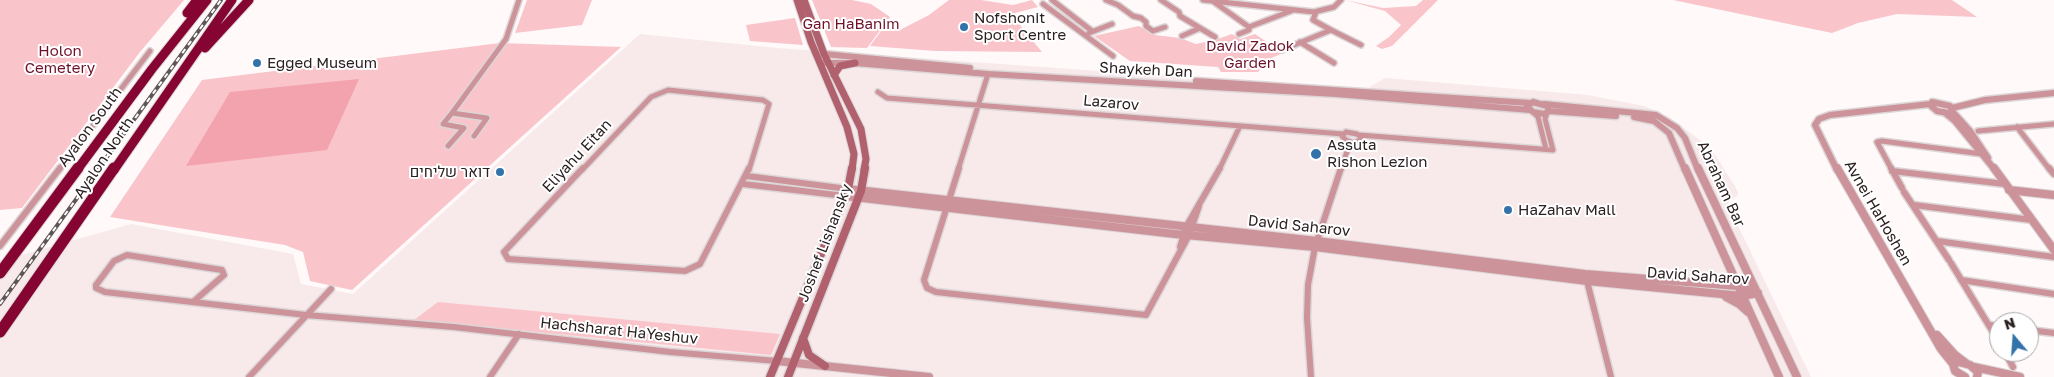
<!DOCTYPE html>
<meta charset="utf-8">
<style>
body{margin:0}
#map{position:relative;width:2054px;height:377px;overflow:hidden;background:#fff9fa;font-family:"Golos Text",sans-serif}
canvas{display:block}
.north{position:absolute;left:1989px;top:312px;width:50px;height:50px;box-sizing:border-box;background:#fff;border:1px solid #aaa6a6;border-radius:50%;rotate:342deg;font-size:14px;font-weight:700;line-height:20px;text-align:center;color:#2a2021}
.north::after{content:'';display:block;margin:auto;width:18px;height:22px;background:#3273a9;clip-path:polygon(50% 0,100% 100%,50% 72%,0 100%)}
</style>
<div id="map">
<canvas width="2054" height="377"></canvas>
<div class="north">N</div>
</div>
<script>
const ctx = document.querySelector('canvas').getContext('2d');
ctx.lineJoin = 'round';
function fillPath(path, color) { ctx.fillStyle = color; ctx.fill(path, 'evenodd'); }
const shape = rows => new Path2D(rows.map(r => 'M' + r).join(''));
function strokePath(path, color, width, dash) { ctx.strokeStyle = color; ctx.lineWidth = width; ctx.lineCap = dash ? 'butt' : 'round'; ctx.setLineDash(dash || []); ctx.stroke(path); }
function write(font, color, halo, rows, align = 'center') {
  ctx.font = font + ' "Golos Text",Heebo,sans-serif'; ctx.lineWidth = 4; ctx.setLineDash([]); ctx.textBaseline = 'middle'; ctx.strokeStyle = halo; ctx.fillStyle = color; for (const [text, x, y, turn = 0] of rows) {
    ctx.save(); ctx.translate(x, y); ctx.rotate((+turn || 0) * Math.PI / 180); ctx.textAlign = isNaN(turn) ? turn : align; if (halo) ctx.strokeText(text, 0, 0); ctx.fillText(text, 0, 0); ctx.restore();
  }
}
const built = shape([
 [640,34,777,48,1365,90,1385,78,1588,95,1644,106,1669,117,1704,143,1715,155,1735,186,1738,193,1737,196,1729,201,1728,205,1811,377,0,377,0,261,131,224,293,254,301,284,353,294]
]);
const green = shape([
 [0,0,184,0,140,52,22,208,0,210],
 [527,0,592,0,582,25,515,33],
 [812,0,852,0,871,4,890,17,867,48,831,47],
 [949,0,981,0,1013,5,1032,0,1038,7,1015,13,1021,21,1019,24,1042,52,935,51,870,46,881,31,900,30,929,15],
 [1345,0,1383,8,1416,6,1423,0,1438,0,1392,46,1382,49,1376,46,1389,37,1401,25,1385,11],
 [1673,0,1952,0,1977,17,1897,14,1858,23,1832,33],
 [795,18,803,45,750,41,746,25],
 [1139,26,1155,35,1180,38,1196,44,1215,40,1232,34,1240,39,1255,34,1283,53,1269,59,1258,72,1221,72,1218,67,1130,61,1094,36],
 [500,43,621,47,352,290,310,281,303,252,285,245,110,217,202,80],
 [438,302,780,334,771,355,414,320]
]);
const water = shape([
 [359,79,327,150,186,166,230,92]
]);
const minorFar1 = shape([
 [1052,0,1092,31],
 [1106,0,1118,5,1133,16,1141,18,1146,22,1146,26,1153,31,1165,27],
 [1161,0,1179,12,1180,16,1215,37],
 [1203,0,1314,12,1334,7,1341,0],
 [1214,2,1249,27,1249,30,1239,34],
 [1043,4,1113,56],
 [1249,27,1291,11],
 [1331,30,1361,45],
 [1089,33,1112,24],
 [1182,36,1200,28],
 [1300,42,1334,63],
 [1282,50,1331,30,1313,20,1316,12],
 [878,92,887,98,1343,134],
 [1533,112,1538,117,1546,149],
 [2017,127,2050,170],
 [1978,131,2054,124],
 [1346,132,1357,134,1361,137,1360,140,1354,143,1346,140,1342,136,1346,132],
 [1359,135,1553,150,1545,119,1547,113],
 [474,136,487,118,452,113,506,39,519,0],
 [448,146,464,128,443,124,452,113],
 [59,170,150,51],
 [582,170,651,97,668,90,763,100,769,104,749,170],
 [958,170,988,74],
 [1219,170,1240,126],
 [1341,170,1350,142],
 [1892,170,1877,142,1882,141,1982,154]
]);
const minor = shape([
 [583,168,504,252,508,259,685,271,700,264,749,168],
 [959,168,924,280,927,288,936,292,1146,315,1189,235,1199,206],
 [1891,168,1902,188],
 [2049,168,2054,174],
 [1892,171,2005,184],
 [747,176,848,189],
 [743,184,845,196],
 [1904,192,1949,260],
 [1914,205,2032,220],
 [1937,241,2054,257],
 [0,246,60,168],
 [1180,247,1186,227,1220,168],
 [1951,263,1999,342],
 [1586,277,1611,377],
 [1961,280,2054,294],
 [193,302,224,275,222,270,127,255,114,261,96,285,96,288,105,292,306,315,454,327,670,352,777,361],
 [1989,325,1999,326],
 [2029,330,2054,333],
 [2005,352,2013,367],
 [249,377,331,289],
 [490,377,519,334],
 [1311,377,1307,318,1308,285,1315,247,1341,168]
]);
const tertiaryFar1 = shape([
 [824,54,970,68],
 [820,63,855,63,988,74,1336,94,1530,110],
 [1196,81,1530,103],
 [1533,102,1547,106,1549,111,1544,114,1533,112,1527,106,1533,102],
 [1932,102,1950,106,1952,111,1947,113,1937,111,1931,106,1932,102],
 [1544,104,1656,115,1677,128,1685,138,1698,170],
 [1952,108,1985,100,2054,93],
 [1549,111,1616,116],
 [1952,111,1970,131,1988,158],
 [1944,112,1955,121,1995,170],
 [1634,117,1654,121,1669,133,1685,170],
 [1837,170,1815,125,1819,119,1830,115,1930,104]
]);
const tertiary = shape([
 [1685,168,1779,377],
 [1698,168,1797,377],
 [1837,168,1941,349,1953,364],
 [1994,168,2054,250],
 [848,189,1317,241,1585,274,1738,286,1756,293],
 [2009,190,2054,195],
 [845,196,1175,234,1315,247,1587,281,1742,296,1758,293],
 [1726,297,1739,304,1748,312],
 [1937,335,1955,355,1967,364],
 [777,361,929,377],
 [1974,367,2020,377],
 [1965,377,1955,371,1953,364,1959,362,1970,365,1978,372,1977,377]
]);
const secondaryFar1 = shape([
 [797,0,811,42,847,127,854,154,852,170],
 [804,0,824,54,861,129,866,159,864,170],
 [834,75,840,66,855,63]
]);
const secondary = shape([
 [803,338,809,355,825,366],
 [770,377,848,189,852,168],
 [788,377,861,191,865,168]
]);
const motorwayFar1 = shape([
 [187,13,197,0],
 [205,48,249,0],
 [77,170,152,69,207,0],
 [114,170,232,0]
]);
const motorway = shape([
 [0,273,78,168],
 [0,332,114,168]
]);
const rail = shape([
 [0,304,221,0]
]);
const markers = [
 [964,27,5,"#3273a9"],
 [257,63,5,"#3273a9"],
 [1316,154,6,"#3273a9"],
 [500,172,5,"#3273a9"],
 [1508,210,5,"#3273a9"]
];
const poiNames = [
 ["Nofshonit",974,18],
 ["Sport Centre",974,35],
 ["Egged Museum",267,63],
 ["Assuta",1327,145],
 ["Rishon Lezion",1327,162],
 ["דואר שליחים",490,172,"right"],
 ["HaZahav Mall",1518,210]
];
const parkNames = [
 ["Gan HaBanim",851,24],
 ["David Zadok",1250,46],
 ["Garden",1250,63],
 ["Holon",60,51],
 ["Cemetery",60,68]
];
const streetNames = [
 ["Shaykeh Dan",1146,70,3],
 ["Lazarov",1111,103,5],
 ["Ayalon South",90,127,-53],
 ["Eliyahu Eitan",577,156,-47],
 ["Ayalon North",104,158,-56],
 ["Abraham Bar",1721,184,65],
 ["Avnei HaHoshen",1878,213,60],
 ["David Saharov",1299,226,6],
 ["Joshef Lishansky",825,243,-69],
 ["David Saharov",1698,276,4],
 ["Hachsharat HaYeshuv",619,331,6]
];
fillPath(built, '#f8e9eb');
fillPath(green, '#f9c4ca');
fillPath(water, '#f3a3ae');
strokePath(minorFar1, '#ddd6d7', 8);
strokePath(minor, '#ddd6d7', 9);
strokePath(tertiaryFar1, '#ddd6d7', 9);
strokePath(tertiary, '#ddd6d7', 10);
strokePath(secondaryFar1, '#ddd6d7', 9);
strokePath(secondary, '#ddd6d7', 11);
strokePath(motorwayFar1, '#ddd6d7', 11);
strokePath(motorway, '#ddd6d7', 13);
strokePath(minorFar1, '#cc939a', 5);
strokePath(minor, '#cc939a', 6);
strokePath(tertiaryFar1, '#cc939a', 6);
strokePath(tertiary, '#cc939a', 8);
strokePath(secondaryFar1, '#b1606d', 7);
strokePath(secondary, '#b1606d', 8);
strokePath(motorwayFar1, '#850432', 9);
strokePath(motorway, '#850432', 11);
strokePath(rail, '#5e5556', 4);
strokePath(rail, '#fff', 2, [5]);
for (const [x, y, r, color] of markers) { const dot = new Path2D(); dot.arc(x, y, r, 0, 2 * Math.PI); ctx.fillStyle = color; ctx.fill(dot); strokePath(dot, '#fff', 2); }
write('15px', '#2a2021', '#fff', poiNames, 'left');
write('15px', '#6e122c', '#fff', parkNames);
write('15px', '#2a2021', '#fff', streetNames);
</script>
